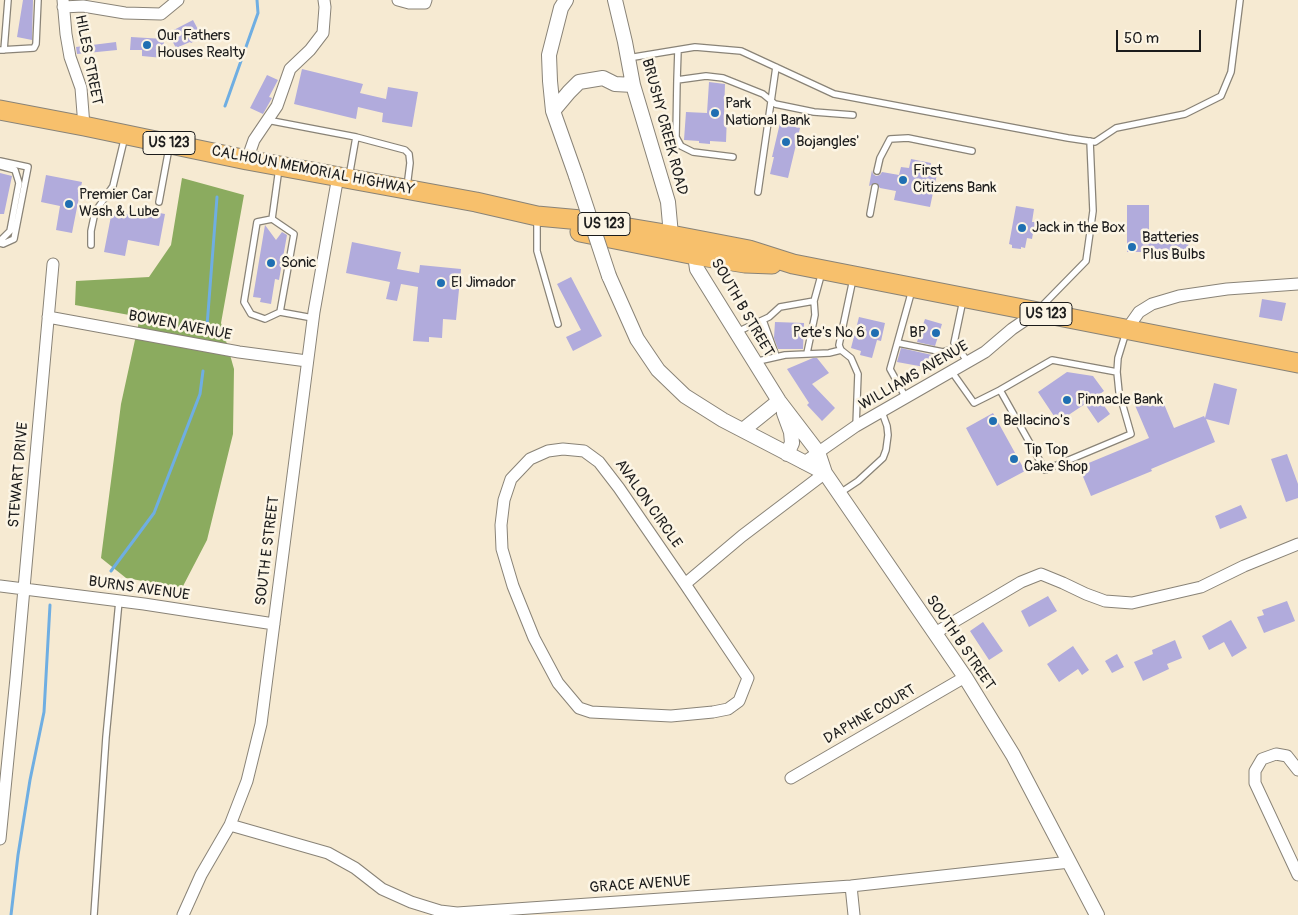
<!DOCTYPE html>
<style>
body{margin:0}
#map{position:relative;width:1298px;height:915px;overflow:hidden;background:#f6ead2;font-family:Pangolin,sans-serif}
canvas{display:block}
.scale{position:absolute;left:1116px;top:30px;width:85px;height:22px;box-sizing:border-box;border:2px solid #1c1c1c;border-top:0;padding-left:6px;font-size:15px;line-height:18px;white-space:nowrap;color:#1c1c1c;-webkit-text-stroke:4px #fcf5e5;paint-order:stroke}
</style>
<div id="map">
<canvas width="1298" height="915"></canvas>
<div class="scale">50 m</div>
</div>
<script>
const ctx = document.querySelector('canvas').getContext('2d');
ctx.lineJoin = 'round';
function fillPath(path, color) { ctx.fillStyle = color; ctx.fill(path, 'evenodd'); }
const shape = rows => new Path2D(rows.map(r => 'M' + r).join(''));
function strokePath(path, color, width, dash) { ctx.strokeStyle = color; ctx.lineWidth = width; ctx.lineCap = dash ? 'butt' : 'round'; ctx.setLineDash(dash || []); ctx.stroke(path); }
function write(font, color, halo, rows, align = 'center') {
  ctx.font = font + ' Pangolin,sans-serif'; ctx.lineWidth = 5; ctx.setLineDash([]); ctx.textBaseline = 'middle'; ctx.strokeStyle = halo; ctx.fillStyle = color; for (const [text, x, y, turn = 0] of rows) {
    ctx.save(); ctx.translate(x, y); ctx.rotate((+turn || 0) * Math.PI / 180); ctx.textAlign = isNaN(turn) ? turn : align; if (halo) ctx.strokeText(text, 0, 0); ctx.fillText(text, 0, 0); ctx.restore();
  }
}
const forest = shape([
 [182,178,244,195,221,323,234,369,233,434,207,540,182,588,126,578,101,558,121,404,140,317,75,305,76,281,149,277,171,245]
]);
const stream = shape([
 [225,106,258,13,257,0],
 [207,326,217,197],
 [111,571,154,513,200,394,203,371],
 [11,915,18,855,30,780,44,712,50,605]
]);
const building = shape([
 [23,0,33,0,32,40,17,37],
 [193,20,202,37,191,43,190,42,176,48,168,33],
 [131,37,164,39,163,58,142,56,142,50,130,50],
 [116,42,117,50,77,54,76,47],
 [302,69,363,84,360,93,386,99,388,87,418,92,412,127,382,122,383,113,358,107,356,119,294,104],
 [267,75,278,80,269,97,272,98,263,114,250,108],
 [709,82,725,84,724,114,727,115,726,142,710,141,710,144,699,143,699,141,684,140,686,112,707,113],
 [780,123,800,128,788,178,770,174,774,157,772,157],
 [911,159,931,163,929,172,937,174,930,207,894,200,896,191,880,188,876,183,869,186,872,170,873,174,876,176,880,175,882,172,899,175,901,167,909,168],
 [0,173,12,176,4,214,0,214],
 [46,175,82,182,72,233,56,230,60,206,41,202],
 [1127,205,1149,205,1149,236,1189,240,1187,257,1162,255,1163,252,1127,252],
 [1016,206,1034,209,1032,222,1035,222,1032,239,1027,238,1025,248,1021,247,1021,249,1012,248,1012,245,1009,244],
 [138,209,165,214,159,246,128,240,125,256,104,252,112,211,137,216],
 [265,225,276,240,282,232,287,235,279,280,275,279,271,304,260,302,261,298,253,297],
 [352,242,401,252,397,269,419,273,420,265,461,269,456,320,443,319,442,338,429,337,429,342,413,341,418,287,401,284,397,301,386,299,390,282,346,273],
 [571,277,602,336,573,351,566,337,581,330,557,284],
 [1262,299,1286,303,1282,321,1259,317],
 [859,317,885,323,881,341,877,340,872,358,860,355,861,351,851,348],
 [925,319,942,324,935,346,917,342],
 [775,322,804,323,803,349,778,349,774,338],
 [901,348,932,355,930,368,897,362],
 [813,358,817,358,829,373,812,384,835,408,822,421,807,405,809,403,787,369],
 [1067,372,1093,376,1104,391,1097,396,1110,414,1098,423,1085,404,1058,422,1038,392],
 [1214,383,1237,389,1229,425,1206,419,1215,442,1151,469,1152,471,1091,496,1079,467,1149,438,1134,403,1159,392,1174,428,1204,416,1205,418],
 [993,413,1025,471,997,486,966,428],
 [1287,454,1298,484,1298,498,1286,502,1271,459],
 [1241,505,1247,518,1220,529,1215,516],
 [1048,596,1057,611,1029,627,1021,611],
 [1287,601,1295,621,1264,633,1257,617,1264,615,1262,610],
 [1231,620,1247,648,1232,657,1224,642,1209,650,1202,636],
 [983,622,1003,651,989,660,970,631],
 [1175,640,1182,658,1167,664,1169,669,1143,681,1134,662,1153,654,1152,650],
 [1073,646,1089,670,1082,675,1078,669,1059,682,1047,664],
 [1117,654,1124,667,1112,673,1105,661]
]);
const service = shape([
 [0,50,34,48,36,44,38,0],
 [4,50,8,0],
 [628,58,695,47,741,51,834,94,1068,138,1095,142,1116,128,1185,114,1221,96,1231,72,1240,0],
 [677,80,678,50],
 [267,120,356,137,349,177],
 [356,137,405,150,409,154,410,163,407,187],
 [733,157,693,152,681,146,676,137,677,80,706,76,723,78,763,94,775,104,814,112,853,115],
 [0,161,28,167,14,239,3,244,0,243],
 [0,166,15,170,19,183,10,231,0,241],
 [877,171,880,158,890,139,908,138,972,151],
 [758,192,776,67],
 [159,202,169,148],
 [870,214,875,187],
 [537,218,537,251,558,324],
 [272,219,279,168],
 [91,245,91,231,95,212,113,186,125,136],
 [853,279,839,345,841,350,851,358,858,374,856,426],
 [963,300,954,343,968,362],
 [1039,309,1086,261,1093,211,1090,141],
 [280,312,294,234,272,219,257,222,244,302,251,314,265,319,280,312,313,318],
 [763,320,776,356],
 [737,332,769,317,780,307,814,301],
 [898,343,943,352,957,347],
 [807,353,815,315,814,301,822,272],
 [754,362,785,355,829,353,841,350],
 [952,372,974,403,1000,390,1045,470,1131,434,1119,392,1117,372,1118,358,1126,332],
 [1000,390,1052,360,1117,372],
 [906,398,890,369,912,290],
 [840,493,858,481,883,458,886,450,888,435,887,426,882,412],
 [94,915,106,737,119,601]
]);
const minor = shape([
 [63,0,66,34,70,57,81,88,84,126],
 [398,0,409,3,425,3,426,0],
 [63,7,83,6,125,13,161,14,178,0],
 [247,160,254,140,277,106,290,69,310,50,323,33,325,7,324,0],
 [48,317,239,352,307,361],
 [1127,329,1139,312,1152,304,1179,296,1227,289,1298,284],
 [563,449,584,451,599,462,619,488,685,584,748,678,739,701,728,709,713,712,671,716,591,712,579,708,558,683,534,638,513,586,502,549,501,525,504,500,511,479,530,459,548,451,563,449],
 [803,463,856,426,985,352,1012,329,1037,312],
 [685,584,742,536,825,473],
 [0,586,144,604,274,624],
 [935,633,1021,582,1041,574,1063,583,1086,594,1105,601,1132,603,1201,587,1244,566,1298,544],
 [1298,770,1287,756,1276,754,1262,759,1255,771,1255,783,1298,875],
 [791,778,965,677],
 [230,825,328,853,355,868,382,889,411,902,440,911,457,913,851,886,1070,862],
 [0,839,16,678,53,264],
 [851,886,854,915],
 [183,915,201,875,230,825,247,781,261,724,314,312,338,176]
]);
const tertiary = shape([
 [566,0,561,8,549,55,550,81,553,111,576,176],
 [615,0,625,42,633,85,668,202,671,235],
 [553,111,569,92,579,82,603,78,615,84,633,85],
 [695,255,697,269,705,282,779,401,818,452,825,473,965,677,1013,755,1097,915],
 [609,276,637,339,658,370,685,396,723,420,825,473],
 [784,413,791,432,792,443,787,454],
 [743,430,779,401]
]);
const trunk = shape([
 [0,110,84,126,247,160,476,202,537,216,581,220,671,235,749,250,793,264,1298,363],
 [580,232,695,255,745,263,772,264]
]);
const tertiaryBridge = shape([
 [576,176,609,276]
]);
const markers = [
 [147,45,5,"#1f6fb2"],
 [715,113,5,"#1f6fb2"],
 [786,142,5,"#1f6fb2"],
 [903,180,5,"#1f6fb2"],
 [69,204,5,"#1f6fb2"],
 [1022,228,5,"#1f6fb2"],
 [1132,247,5,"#1f6fb2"],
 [271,263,5,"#1f6fb2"],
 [441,283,5,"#1f6fb2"],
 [875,333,5,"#1f6fb2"],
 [936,333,5,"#1f6fb2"],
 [1067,400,5,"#1f6fb2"],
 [993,421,5,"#1f6fb2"],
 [1014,459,5,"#1f6fb2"]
];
const shields = [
 [169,143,52],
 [604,224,52],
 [1046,314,52]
];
const shieldNames = [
 ["US 123",169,143],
 ["US 123",604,224],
 ["US 123",1046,314]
];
const poiNames = [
 ["Our Fathers",157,36],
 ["Houses Realty",157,53],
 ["Park",725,104],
 ["National Bank",725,121],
 ["Bojangles'",796,142],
 ["First",913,171],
 ["Citizens Bank",913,188],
 ["Premier Car",79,195],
 ["Wash & Lube",79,212],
 ["Jack in the Box",1032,228],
 ["Batteries",1142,238],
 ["Plus Bulbs",1142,255],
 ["Sonic",281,263],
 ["El Jimador",451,283],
 ["Pete's No 6",865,333,"right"],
 ["BP",926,333,"right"],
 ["Pinnacle Bank",1077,400],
 ["Bellacino's",1003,421],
 ["Tip Top",1024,450],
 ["Cake Shop",1024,467]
];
const streetNames = [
 ["HILES STREET",88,60,79],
 ["BRUSHY CREEK ROAD",664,127,75],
 ["CALHOUN MEMORIAL HIGHWAY",313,171,11],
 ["SOUTH B STREET",742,308,60],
 ["BOWEN AVENUE",180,326,11],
 ["WILLIAMS AVENUE",914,376,-30],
 ["STEWART DRIVE",19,475,-85],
 ["AVALON CIRCLE",648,504,55],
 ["SOUTH E STREET",268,551,-83],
 ["BURNS AVENUE",139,589,8],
 ["SOUTH B STREET",960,643,56],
 ["DAPHNE COURT",870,715,-30],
 ["GRACE AVENUE",640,885,-4]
];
fillPath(forest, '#8bab5f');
strokePath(stream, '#6faee2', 3);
fillPath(building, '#b1abdc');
strokePath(service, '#898377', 8);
strokePath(minor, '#898377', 13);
strokePath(tertiary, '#898377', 16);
strokePath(trunk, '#898377', 21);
strokePath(service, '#fff', 5.5);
strokePath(minor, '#fff', 11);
strokePath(tertiary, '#fff', 14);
strokePath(trunk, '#f7c06c', 19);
strokePath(tertiaryBridge, '#898377', 16, []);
strokePath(tertiaryBridge, '#fff', 14);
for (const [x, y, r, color] of markers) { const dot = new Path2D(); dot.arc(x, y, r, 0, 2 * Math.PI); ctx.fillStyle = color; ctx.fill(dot); strokePath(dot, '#fcf5e5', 2); }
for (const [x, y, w] of shields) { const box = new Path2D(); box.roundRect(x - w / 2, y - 11.5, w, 23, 4); ctx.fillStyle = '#fcf5e5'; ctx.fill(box); strokePath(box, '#1c1c1c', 1); }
write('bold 14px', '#1c1c1c', null, shieldNames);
write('15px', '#1c1c1c', '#fcf5e5', poiNames, 'left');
write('15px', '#1c1c1c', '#fcf5e5', streetNames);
</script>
